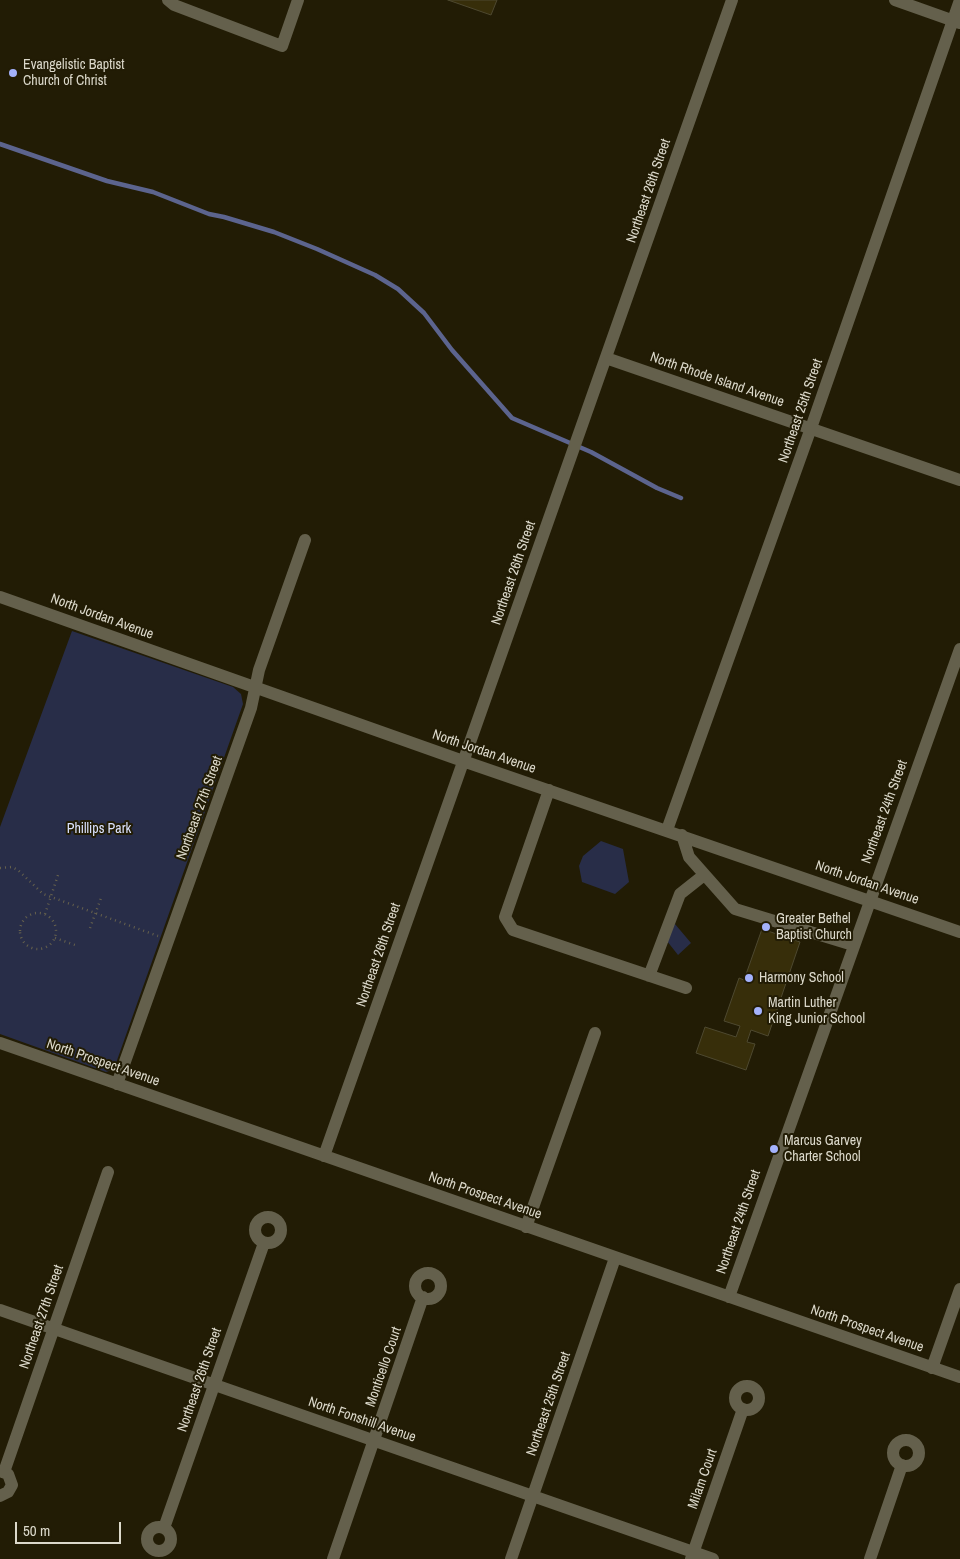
<!DOCTYPE html>
<style>
body{margin:0}
#map{position:relative;width:960px;height:1559px;overflow:hidden;background:#221c05;font-family:"Archivo Narrow",sans-serif}
canvas{display:block}
.scale{position:absolute;left:15px;top:1522px;width:106px;height:22px;box-sizing:border-box;border:2px solid #dcd9cb;border-top:0;padding-left:6px;font-size:15px;line-height:18px;white-space:nowrap;color:#dcd9cb;-webkit-text-stroke:4px #221c05;paint-order:stroke}
</style>
<div id="map">
<canvas width="960" height="1559"></canvas>
<div class="scale">50 m</div>
</div>
<script>
const ctx = document.querySelector('canvas').getContext('2d');
ctx.lineJoin = 'round';
function fillPath(path, color) { ctx.fillStyle = color; ctx.fill(path, 'evenodd'); }
const shape = rows => new Path2D(rows.map(r => 'M' + r).join(''));
function strokePath(path, color, width, dash) { ctx.strokeStyle = color; ctx.lineWidth = width; ctx.lineCap = dash ? 'butt' : 'round'; ctx.setLineDash(dash || []); ctx.stroke(path); }
function write(font, color, halo, rows, align = 'center') {
  ctx.font = font + ' "Archivo Narrow",sans-serif'; ctx.lineWidth = 4; ctx.setLineDash([]); ctx.textBaseline = 'middle'; ctx.strokeStyle = halo; ctx.fillStyle = color; for (const [text, x, y, turn = 0] of rows) {
    ctx.save(); ctx.translate(x, y); ctx.rotate((+turn || 0) * Math.PI / 180); ctx.textAlign = isNaN(turn) ? turn : align; if (halo) ctx.strokeText(text, 0, 0); ctx.fillText(text, 0, 0); ctx.restore();
  }
}
const green = shape([
 [72,631,233,687,241,694,243,704,115,1066,112,1070,106,1072,0,1034,0,827],
 [601,841,623,849,629,882,615,894,582,882,579,866,583,856],
 [675,924,691,943,678,955,663,936]
]);
const stream = shape([
 [0,144,107,181,153,192,209,214,224,217,274,232,317,249,375,275,398,289,424,313,452,350,512,418,591,452,657,488,681,498]
]);
const building = shape([
 [448,0,497,0,491,15,448,0],
 [762,929,800,942,768,1036,751,1030,747,1042,755,1044,746,1070,696,1053,705,1027,736,1037,740,1026,724,1021,739,978,744,980,762,929]
]);
const path = shape([
 [0,868,12,867,18,870,43,894,158,936],
 '20 931a18 18 0 1 1 36 0a18 18 0 1 1-36 0Z',
 [45,914,58,875],
 [90,928,101,898],
 [55,938,75,945]
]);
const minor = shape([
 [168,0,174,5,282,46,298,0],
 [895,0,960,23],
 [606,358,960,480],
 [0,597,463,761,960,932],
 [549,790,505,917,513,930,686,988],
 [667,830,811,428,960,0],
 [682,835,689,857,735,909,853,945],
 [649,976,680,894,704,875],
 [0,1043,960,1377],
 [117,1084,251,708,259,670,305,540],
 [324,1156,732,0],
 '255 1230a13 13 0 1 1 26 0a13 13 0 1 1-26 0Z',
 [526,1227,595,1033],
 '415 1286a13 13 0 1 1 26 0a13 13 0 1 1-26 0Z',
 [729,1297,960,649],
 [0,1310,713,1559],
 [932,1368,960,1289],
 '735 1398a12 12 0 1 1 24 0a12 12 0 1 1-24 0Z',
 '893 1453a13 13 0 1 1 26 0a13 13 0 1 1-26 0Z',
 [0,1471,8,1474,12,1485,8,1492,0,1496],
 [4,1472,108,1172],
 '147 1539a12 12 0 1 1 24 0a12 12 0 1 1-24 0Z',
 [164,1528,264,1243],
 [333,1559,423,1297],
 [511,1559,615,1258],
 [691,1559,743,1409],
 [870,1559,902,1465]
]);
const markers = [
 [13,73,5,"#a4b2fc"],
 [766,927,5,"#a4b2fc"],
 [749,978,5,"#a4b2fc"],
 [758,1011,5,"#a4b2fc"],
 [774,1149,5,"#a4b2fc"]
];
const poiNames = [
 ["Evangelistic Baptist",23,65],
 ["Church of Christ",23,81],
 ["Greater Bethel",776,919],
 ["Baptist Church",776,935],
 ["Harmony School",759,978],
 ["Martin Luther",768,1003],
 ["King Junior School",768,1019],
 ["Marcus Garvey",784,1141],
 ["Charter School",784,1157]
];
const streetNames = [
 ["Northeast 26th Street",649,191,-71],
 ["North Rhode Island Avenue",717,380,19],
 ["Northeast 25th Street",801,411,-71],
 ["Northeast 26th Street",514,573,-71],
 ["North Jordan Avenue",102,617,20],
 ["North Jordan Avenue",484,752,19],
 ["Northeast 27th Street",200,808,-70],
 ["Northeast 24th Street",885,812,-70],
 ["North Jordan Avenue",867,883,19],
 ["Northeast 26th Street",379,955,-71],
 ["North Prospect Avenue",103,1063,19],
 ["North Prospect Avenue",485,1196,19],
 ["Northeast 24th Street",739,1222,-71],
 ["Northeast 27th Street",42,1317,-71],
 ["North Prospect Avenue",867,1329,19],
 ["Monticello Court",384,1367,-71],
 ["Northeast 26th Street",200,1380,-71],
 ["Northeast 25th Street",549,1404,-71],
 ["North Fonshill Avenue",362,1420,19],
 ["Milam Court",703,1479,-71]
];
const parkNames = [
 ["Phillips Park",99,829]
];
fillPath(green, '#282d48');
strokePath(stream, '#5c648e', 4.5);
fillPath(building, '#372e0a');
strokePath(building, '#4e4930', 1);
strokePath(path, '#66614d', 2.5, [1, 4]);
strokePath(minor, '#64604c', 12);
for (const [x, y, r, color] of markers) { const dot = new Path2D(); dot.arc(x, y, r, 0, 2 * Math.PI); ctx.fillStyle = color; ctx.fill(dot); strokePath(dot, '#221c05', 2); }
write('14px', '#dcd9cb', '#221c05', poiNames, 'left');
write('14px', '#dcd9cb', '#221c05', streetNames);
write('14px', '#dbe2fe', '#221c05', parkNames);
</script>
